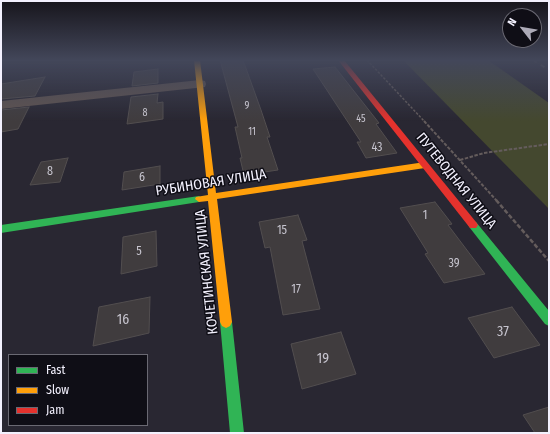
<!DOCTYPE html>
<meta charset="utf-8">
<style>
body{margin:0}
#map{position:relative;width:550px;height:434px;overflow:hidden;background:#292732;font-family:"Fira Sans Condensed",sans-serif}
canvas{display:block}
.frame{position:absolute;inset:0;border:2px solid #f3f1fe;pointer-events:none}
.legend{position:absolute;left:8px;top:354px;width:140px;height:72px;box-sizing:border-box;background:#0f0e16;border:1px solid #6a6973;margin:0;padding:5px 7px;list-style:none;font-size:12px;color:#f3f1fe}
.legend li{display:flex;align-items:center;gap:8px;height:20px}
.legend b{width:20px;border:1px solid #6a6973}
.north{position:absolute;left:502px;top:8px;width:40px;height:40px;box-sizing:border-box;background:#0f0e16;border:1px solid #6a6973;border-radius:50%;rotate:301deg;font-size:11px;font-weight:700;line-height:16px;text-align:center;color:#f3f1fe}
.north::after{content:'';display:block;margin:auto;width:14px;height:18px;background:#acaab7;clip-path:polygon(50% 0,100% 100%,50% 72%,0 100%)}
</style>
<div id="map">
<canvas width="550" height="434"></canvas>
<div class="frame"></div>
<ul class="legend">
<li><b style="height:5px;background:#30b455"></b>Fast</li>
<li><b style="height:5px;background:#ff9f0a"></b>Slow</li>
<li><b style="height:5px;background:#e5322d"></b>Jam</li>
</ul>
<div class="north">N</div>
</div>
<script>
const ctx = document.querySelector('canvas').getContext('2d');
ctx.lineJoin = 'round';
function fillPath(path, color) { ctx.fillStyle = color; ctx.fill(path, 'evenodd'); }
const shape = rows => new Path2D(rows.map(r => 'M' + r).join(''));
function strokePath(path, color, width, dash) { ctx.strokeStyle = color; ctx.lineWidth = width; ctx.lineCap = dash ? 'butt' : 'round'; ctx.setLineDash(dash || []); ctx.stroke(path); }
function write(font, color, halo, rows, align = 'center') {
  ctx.font = font + ' "Fira Sans Condensed",sans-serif'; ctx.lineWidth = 3; ctx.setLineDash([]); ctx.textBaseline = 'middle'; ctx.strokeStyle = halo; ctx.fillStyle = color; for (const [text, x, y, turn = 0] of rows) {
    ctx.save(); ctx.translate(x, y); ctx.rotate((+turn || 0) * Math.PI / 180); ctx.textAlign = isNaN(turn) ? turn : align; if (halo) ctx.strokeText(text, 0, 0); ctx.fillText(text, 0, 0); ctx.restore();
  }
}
const green = shape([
 [403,60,488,60,549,103,549,209]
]);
const building = shape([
 [220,60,243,60,261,110,270,137,267,137,278,170,244,175,240,158,242,158,235,127,238,127,220,60],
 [335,67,379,123,376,124,397,153,366,158,357,142,361,142,313,69,335,67],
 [158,69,158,83,132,86,134,72,158,69],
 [45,77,35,96,1,99,1,84,45,77],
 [158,94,157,103,163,102,163,119,127,124,131,97,158,94],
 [29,107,18,129,1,132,1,110,29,107],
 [68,158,60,182,30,185,41,162,68,158],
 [160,166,160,184,122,190,124,172,160,166],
 [435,202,452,224,448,225,485,274,444,283,425,254,428,253,400,208,435,202],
 [298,215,307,240,302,241,320,309,283,315,270,247,265,248,259,222,298,215],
 [156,231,157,266,121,274,123,237,156,231],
 [150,297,149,333,93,346,99,307,150,297],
 [512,307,540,345,494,358,468,318,512,307],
 [341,332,356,374,302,389,291,344,341,332],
 [549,407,549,433,535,433,523,415,549,407]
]);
const pathFar2 = shape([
 [367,60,425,122]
]);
const pathFar1 = shape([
 [424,121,497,201],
 [460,160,484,153,549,144]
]);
const path = shape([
 [496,200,549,261]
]);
const street = shape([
 [200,80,205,81,206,84,205,87,1,109,1,101,200,80]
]);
const fast = shape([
 [199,196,203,199,199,202,1,233,1,225,199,196],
 [473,221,476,222,549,311,549,326,545,324,470,228,468,225,470,222,473,221],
 [226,316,230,318,232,322,244,433,230,433,220,322,222,318,226,316]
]);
const slow = shape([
 [194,60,200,60,216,193,425,162,429,165,425,168,217,199,232,322,230,326,226,328,222,326,220,322,208,201,199,202,195,199,196,197,208,195,194,60]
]);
const jam = shape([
 [338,60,344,60,476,222,478,225,476,228,470,228,338,60]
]);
const rail = shape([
 [533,60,549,70]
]);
const farNumbernames = [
 ["9",247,106],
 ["8",145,113],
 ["45",361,119],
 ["11",252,132]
];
const numberNames = [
 ["43",377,148],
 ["8",50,172],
 ["6",142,178],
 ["1",425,216],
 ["15",282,231],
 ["5",139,252],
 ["39",454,264],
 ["17",296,290]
];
const streetNames = [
 ["ПУТЕВОДНАЯ УЛИЦА",456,181,51],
 ["РУБИНОВАЯ УЛИЦА",211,183,-9],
 ["КОЧЕТИНСКАЯ УЛИЦА",207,272,-96]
];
const nearNumbernames = [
 ["16",123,320],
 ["37",503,332],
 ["19",323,359]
];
fillPath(green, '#44482f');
fillPath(building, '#403c3e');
strokePath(building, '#524e4f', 1);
strokePath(pathFar2, '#645c5c', 1.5, [2.5, 1.5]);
strokePath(pathFar1, '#645c5c', 2, [3.5, 1.5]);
strokePath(path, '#645c5c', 2.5, [4.5, 2]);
fillPath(street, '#605450');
fillPath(fast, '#30b455');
fillPath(slow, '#ff9f0a');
fillPath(jam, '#e5322d');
strokePath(rail, '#645e61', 2, [4.5, 4.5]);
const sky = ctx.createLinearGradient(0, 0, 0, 121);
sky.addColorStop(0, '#17151c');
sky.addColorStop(0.5, '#43475a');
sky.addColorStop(1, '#43475a00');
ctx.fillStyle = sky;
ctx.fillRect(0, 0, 550, 121);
write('10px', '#c6c4ce', null, farNumbernames);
write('12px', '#c6c4ce', null, numberNames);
write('14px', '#f3f1fe', '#0f0e16', streetNames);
write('14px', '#c6c4ce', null, nearNumbernames);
</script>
